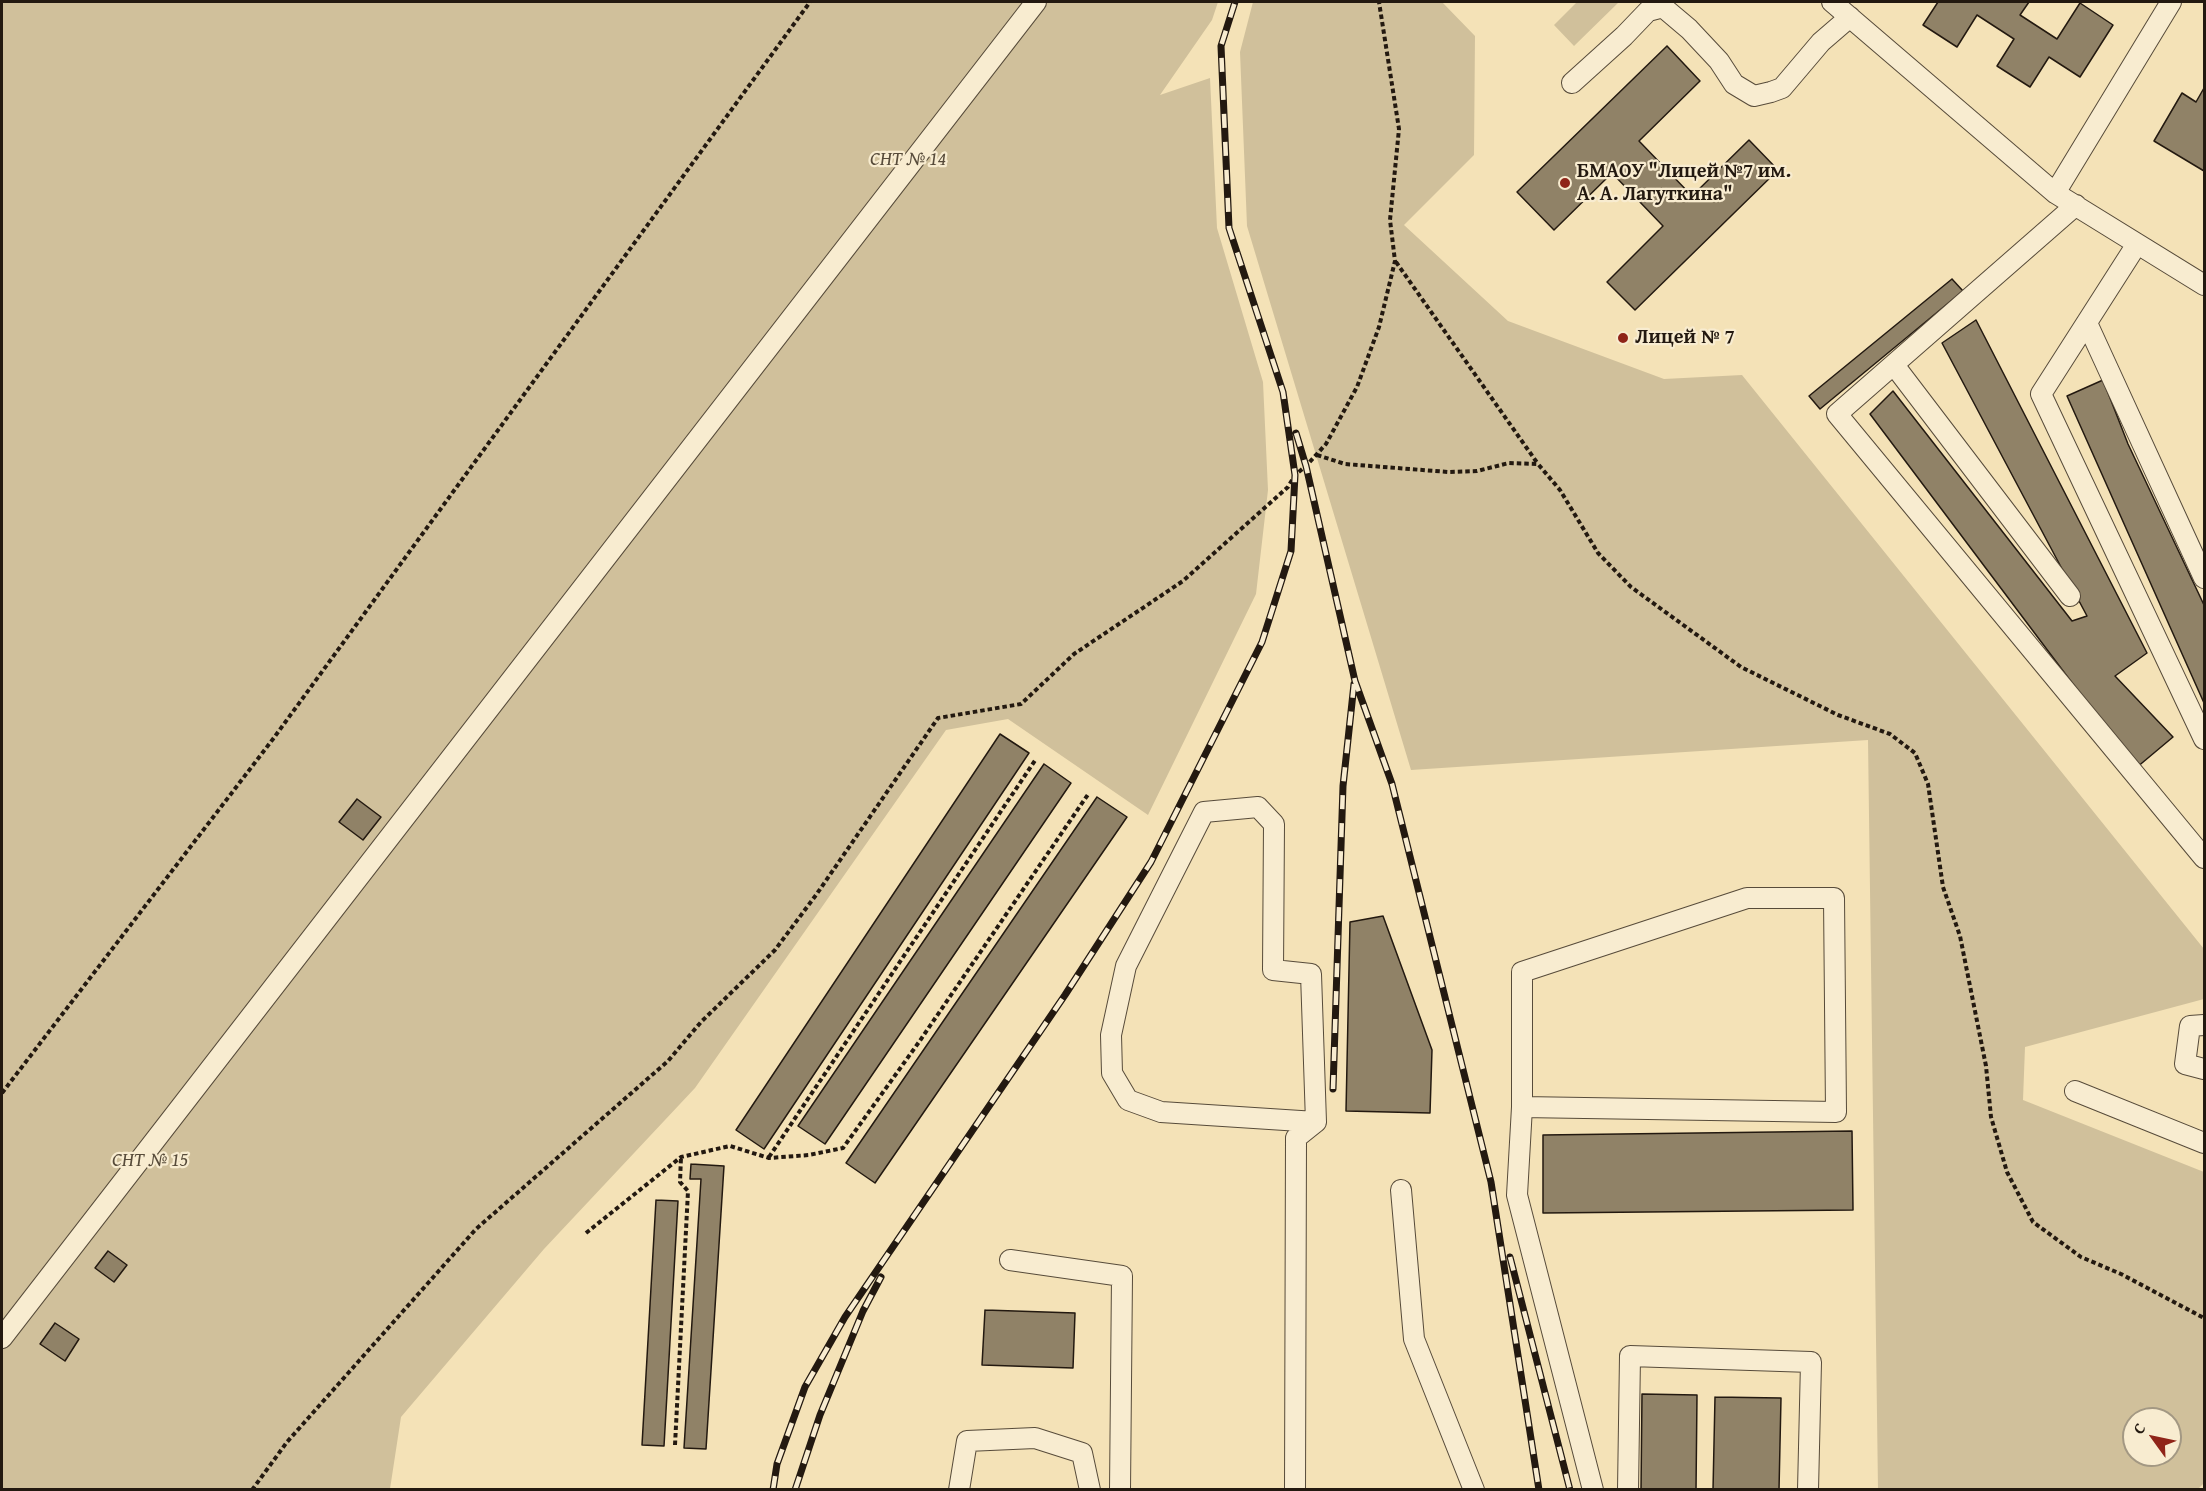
<!DOCTYPE html>
<meta charset="utf-8">
<style>
body{margin:0}
#map{position:relative;width:2206px;height:1491px;overflow:hidden;background:#f4e2b7;font-family:"Gentium Book Plus",serif}
canvas{display:block}
.frame{position:absolute;inset:0;border:3px solid #231910;pointer-events:none}
.north{position:absolute;left:2122px;top:1407px;width:60px;height:60px;box-sizing:border-box;background:#f8ecd0;border:2px solid #a39883;border-radius:50%;rotate:303deg;font-size:16px;font-weight:700;line-height:24px;text-align:center;color:#231910}
.north::after{content:'';display:block;margin:auto;width:21px;height:27px;background:#8f2418;clip-path:polygon(50% 0,100% 100%,50% 72%,0 100%)}
</style>
<div id="map">
<canvas width="2206" height="1491"></canvas>
<div class="frame"></div>
<div class="north">С</div>
</div>
<script>
const ctx = document.querySelector('canvas').getContext('2d');
ctx.lineJoin = 'round';
function fillPath(path, color) { ctx.fillStyle = color; ctx.fill(path, 'evenodd'); }
const shape = rows => new Path2D(rows.map(r => 'M' + r).join(''));
function strokePath(path, color, width, dash) { ctx.strokeStyle = color; ctx.lineWidth = width; ctx.lineCap = dash ? 'butt' : 'round'; ctx.setLineDash(dash || []); ctx.stroke(path); }
function write(font, color, halo, rows, align = 'center') {
  ctx.font = font + ' "Gentium Book Plus",serif'; ctx.lineWidth = 4.5; ctx.setLineDash([]); ctx.textBaseline = 'middle'; ctx.strokeStyle = halo; ctx.fillStyle = color; for (const [text, x, y, turn = 0] of rows) {
    ctx.save(); ctx.translate(x, y); ctx.rotate((+turn || 0) * Math.PI / 180); ctx.textAlign = isNaN(turn) ? turn : align; if (halo) ctx.strokeText(text, 0, 0); ctx.fillText(text, 0, 0); ctx.restore();
  }
}
const green = shape([
 [2,2,1218,2,1212,20,1160,95,1210,78,1217,228,1263,382,1268,490,1256,594,1148,815,1008,719,946,730,695,1088,544,1249,401,1417,390,1489,2,1490],
 [1253,2,1442,2,1475,36,1474,155,1404,225,1508,321,1664,379,1742,375,2204,949,2204,999,2025,1047,2023,1100,2204,1172,2204,1483,2198,1489,1878,1489,1868,740,1411,770,1247,226,1240,52],
 [2134,1419,2170,1419,2170,1455,2134,1455],
 [1577,2,1619,2,1574,46,1554,25]
]);
const building = shape([
 [1938,2,2029,2,2020,15,2057,39,2080,3,2113,25,2080,77,2049,57,2030,87,1997,66,2014,39,1977,15,1957,47,1923,25,1938,2],
 [1667,46,1700,81,1639,141,1692,196,1749,140,1778,170,1635,310,1607,282,1663,226,1612,173,1554,230,1517,192,1667,46],
 [2204,88,2204,171,2154,141,2182,93,2196,102,2204,88],
 [1952,279,1963,291,1820,409,1809,396,1952,279],
 [1976,320,2147,653,2115,676,2173,737,2136,768,1870,414,1893,391,2072,621,2087,616,1942,343,1976,320],
 [2103,380,2128,444,2204,605,2204,703,2067,396,2103,380],
 [1000,734,1029,753,764,1149,736,1130,1000,734],
 [1044,764,1071,783,825,1144,798,1126,1044,764],
 [1097,797,1127,817,875,1183,846,1163,1097,797],
 [357,799,381,817,363,840,339,822,357,799],
 [1383,916,1432,1050,1430,1113,1346,1111,1350,922,1383,916],
 [1852,1131,1853,1210,1543,1213,1543,1135,1852,1131],
 [691,1164,724,1166,706,1449,684,1448,701,1179,690,1179,691,1164],
 [656,1200,678,1201,664,1446,642,1445,656,1200],
 [108,1251,127,1265,114,1282,95,1268,108,1251],
 [985,1310,1075,1313,1073,1368,982,1365,985,1310],
 [55,1323,79,1339,65,1361,40,1344,55,1323],
 [1642,1394,1697,1395,1696,1490,1641,1490,1642,1394],
 [1715,1397,1781,1398,1779,1490,1713,1490,1715,1397]
]);
const path = shape([
 [1396,262,1538,464],
 [1317,455,1345,464,1448,472,1477,471,1509,463,1538,464,1560,490,1598,553,1631,587,1741,667,1838,715,1890,734,1915,753,1928,784,1943,887,1960,936,1986,1066,1991,1117,2007,1172,2033,1222,2081,1257,2121,1274,2204,1318],
 [2,1093,273,739,810,2],
 [769,1157,1036,759],
 [586,1233,681,1157,730,1146,769,1158,809,1155,843,1148,919,1042,1089,793],
 [675,1445,688,1191,680,1182,681,1157],
 [252,1490,287,1442,476,1229,668,1061,701,1022,775,950,816,895,938,718,1021,704,1074,654,1183,581,1288,487,1295,475,1306,466,1326,444,1357,387,1379,327,1395,261,1390,220,1399,129,1379,2]
]);
const minor = shape([
 [1832,2,2055,193,2204,285],
 [1572,83,1624,36,1648,11,1663,7,1689,29,1719,61,1734,84,1754,96,1771,92,1782,88,1821,42,1850,17],
 [2055,193,2171,2],
 [2076,205,1837,414,2204,858],
 [2137,244,2041,394,2204,739],
 [2087,323,2204,578],
 [1894,365,2070,596],
 [1258,807,1274,824,1273,970,1311,974,1316,1122,1161,1112,1128,1100,1112,1073,1111,1035,1126,966,1204,812,1258,807],
 [2204,1025,2190,1026,2185,1064,2204,1069],
 [2075,1091,2204,1143],
 [1522,1107,1836,1112,1834,898,1747,898,1522,972,1522,1107,1517,1195,1593,1490],
 [1401,1190,1414,1339,1474,1490],
 [1010,1260,1122,1276,1120,1490],
 [2,1338,1036,2],
 [959,1490,967,1441,1035,1438,1082,1453,1090,1490],
 [1295,1490,1296,1138,1316,1122],
 [1628,1490,1630,1356,1811,1362,1808,1490]
]);
const rail = shape([
 [1296,433,1306,466,1355,681,1392,784,1491,1182,1539,1490],
 [1333,1089,1343,786,1354,684],
 [1510,1257,1570,1490],
 [773,1490,777,1464,805,1387,845,1317,1065,995,1151,862,1262,642,1291,551,1295,475,1283,392,1229,228,1221,46,1235,2],
 [795,1490,820,1415,863,1311,881,1277]
]);
const markers = [
 [1565,183,6,"#8f2418"],
 [1623,338,6,"#8f2418"]
];
const parkNames = [
 ["СНТ № 14",908,160],
 ["СНТ № 15",150,1161]
];
const poiNames = [
 ["БМАОУ \"Лицей №7 им.",1577,172],
 ["А. А. Лагуткина\"",1577,195],
 ["Лицей № 7",1635,338]
];
fillPath(green, '#d0c09b');
fillPath(building, '#908267');
strokePath(building, '#231910', 1.5);
strokePath(minor, '#574b3a', 22);
strokePath(path, '#231910', 4, [4.5, 3]);
strokePath(minor, '#f8ecd0', 20);
strokePath(rail, '#231910', 7);
strokePath(rail, '#f8ecd0', 4.5, [14]);
for (const [x, y, r, color] of markers) { const dot = new Path2D(); dot.arc(x, y, r, 0, 2 * Math.PI); ctx.fillStyle = color; ctx.fill(dot); strokePath(dot, '#f8ecd0', 2); }
write('italic 20px', '#574b3a', '#f8ecd0', parkNames);
write('bold 20px', '#231910', '#f8ecd0', poiNames, 'left');
</script>
